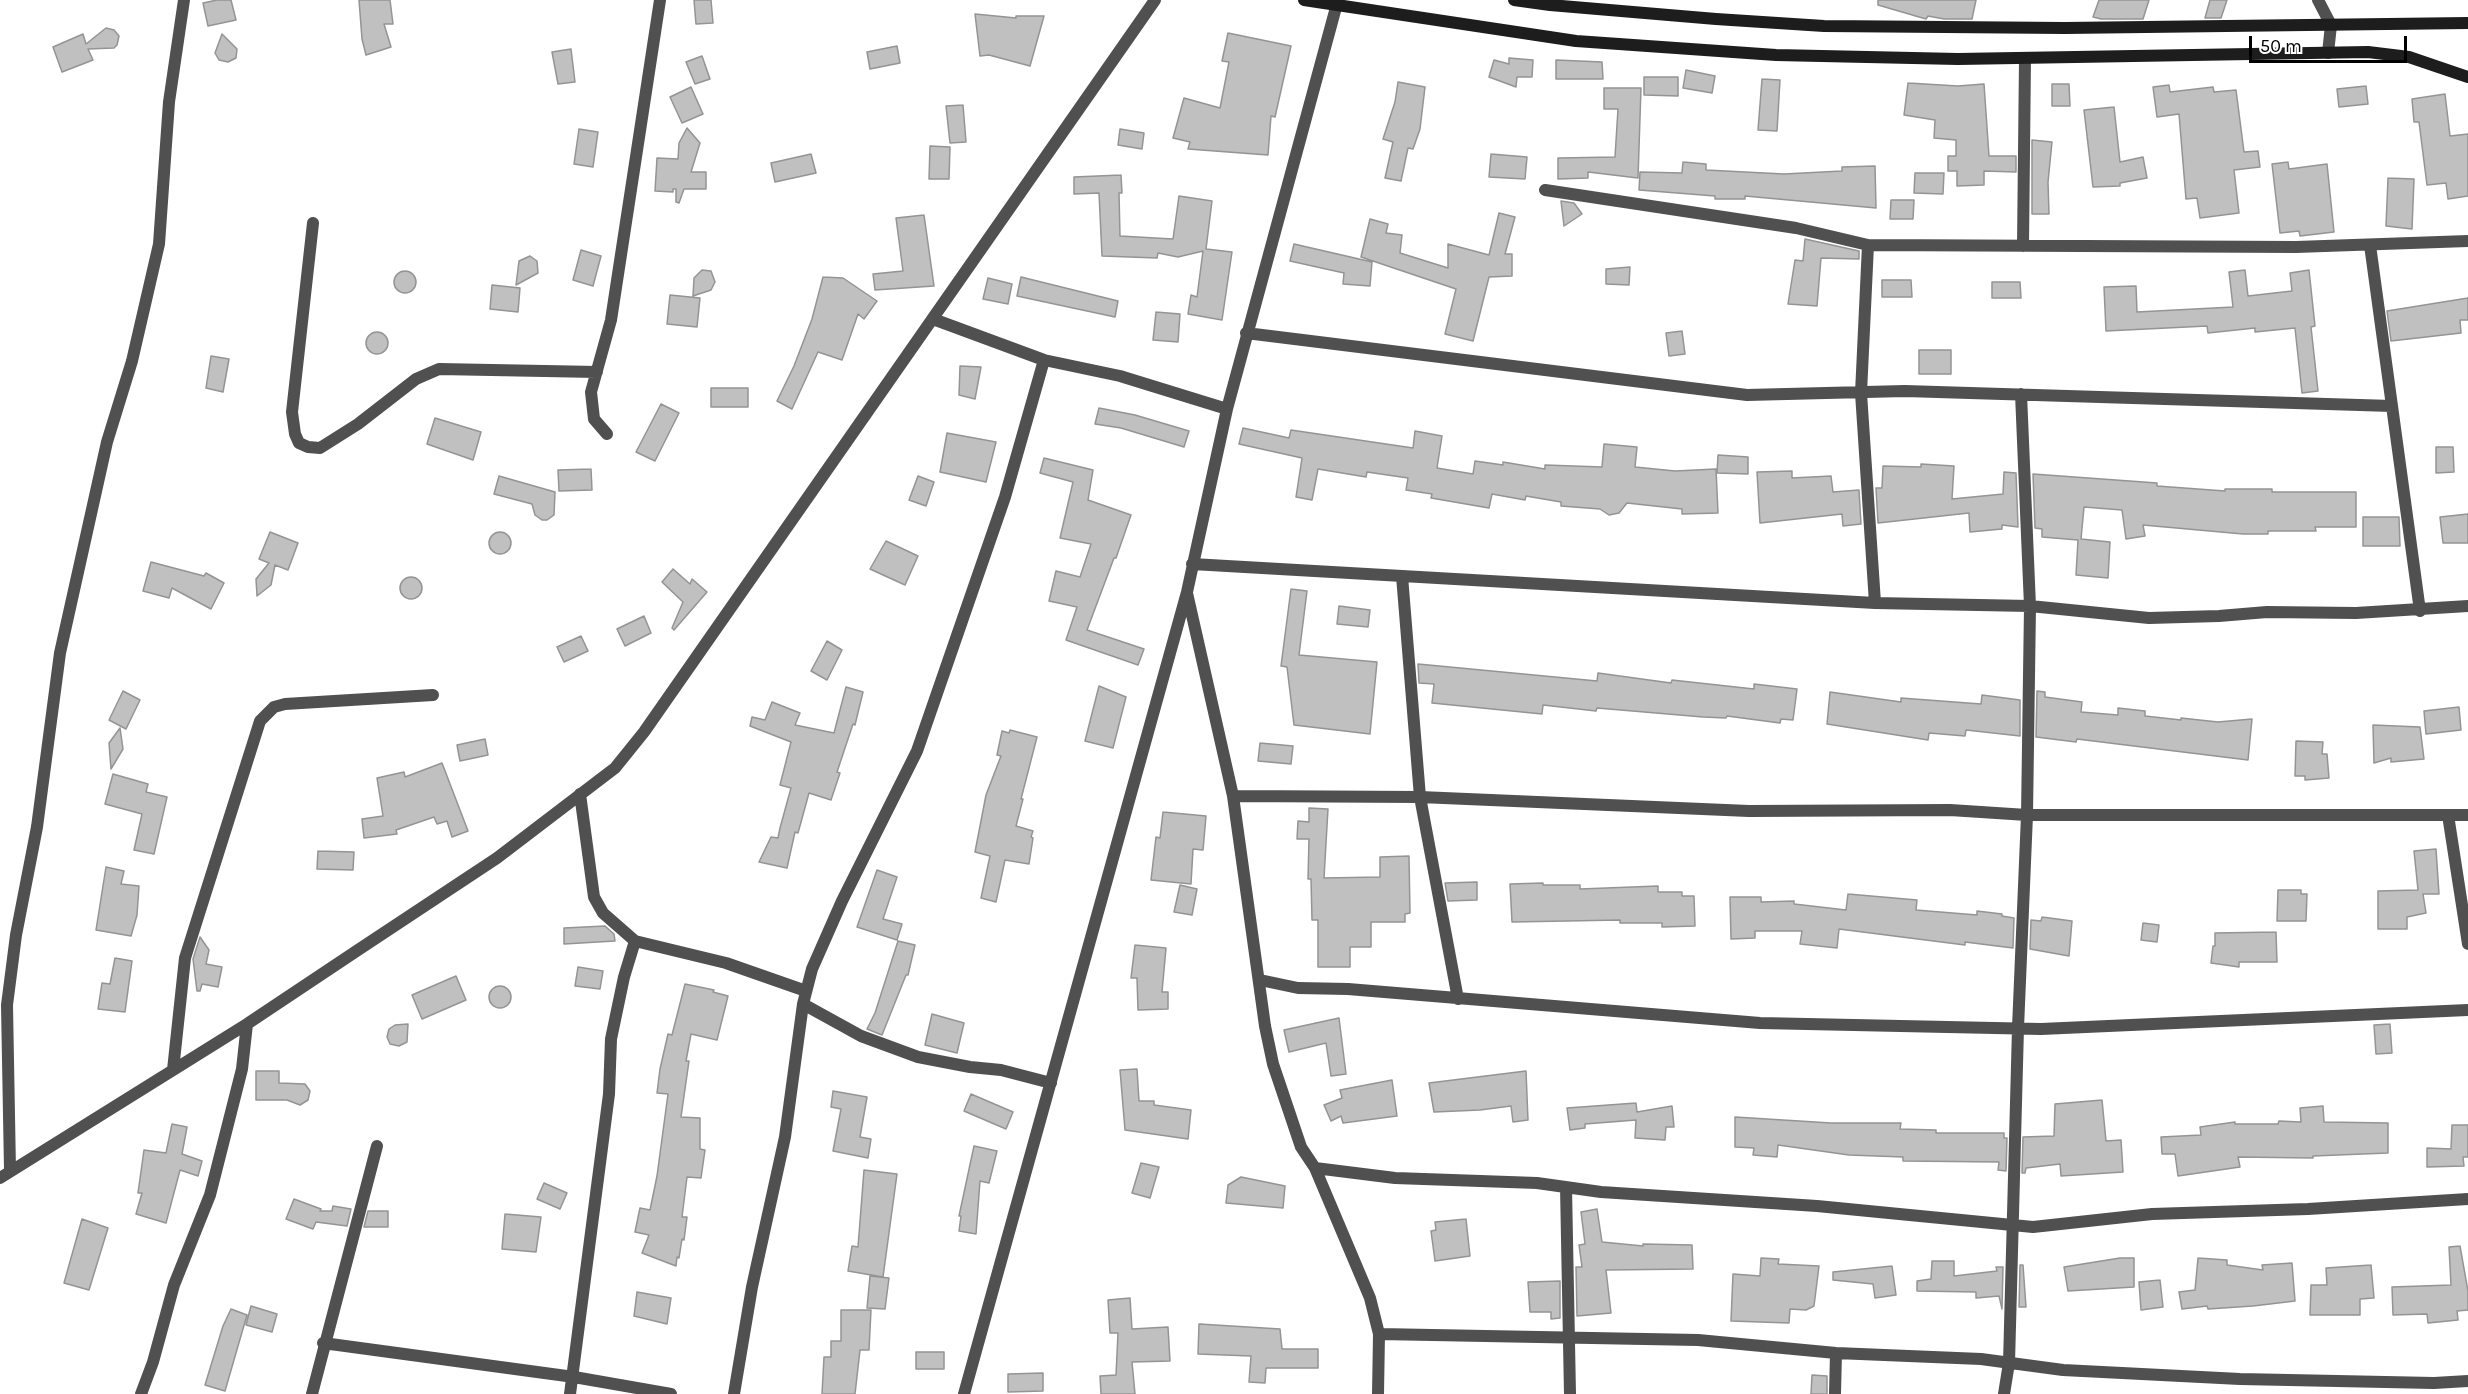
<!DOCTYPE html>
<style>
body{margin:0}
#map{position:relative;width:2468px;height:1394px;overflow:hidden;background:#fff;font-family:Karla,sans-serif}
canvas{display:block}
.scale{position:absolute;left:2249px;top:36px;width:158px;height:27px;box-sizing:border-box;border:3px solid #000;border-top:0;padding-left:8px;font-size:18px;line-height:21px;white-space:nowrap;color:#000;-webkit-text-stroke:4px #fff;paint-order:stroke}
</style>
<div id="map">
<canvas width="2468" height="1394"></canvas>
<div class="scale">50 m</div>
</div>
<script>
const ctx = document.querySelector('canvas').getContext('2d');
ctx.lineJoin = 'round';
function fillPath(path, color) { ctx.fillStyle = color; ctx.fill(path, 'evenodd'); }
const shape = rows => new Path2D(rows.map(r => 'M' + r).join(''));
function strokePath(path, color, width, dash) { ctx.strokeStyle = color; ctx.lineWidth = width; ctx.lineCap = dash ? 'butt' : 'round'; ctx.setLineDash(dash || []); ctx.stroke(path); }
const building = shape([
 [217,0,231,0,236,20,208,26,203,3,217,0],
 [359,0,390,0,393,24,384,24,391,47,366,55,362,39,359,0],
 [694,0,711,0,713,23,696,24,694,0],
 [1878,0,1976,0,1972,19,1944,19,1928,16,1926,19,1878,5,1878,0],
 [2099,0,2149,0,2143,19,2101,19,2093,17,2099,0],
 [2210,0,2227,0,2221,18,2205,18,2210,0],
 [975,14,1016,18,1016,16,1044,16,1030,66,989,55,980,56,975,14],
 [106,28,114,30,119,36,117,45,114,48,88,49,93,60,62,72,53,47,83,34,86,44,106,28],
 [1228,33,1291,46,1275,117,1271,116,1268,155,1188,149,1190,142,1173,138,1184,98,1220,108,1229,62,1222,61,1228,33],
 [222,34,237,49,236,58,228,62,219,60,215,53,222,34],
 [897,46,900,63,870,69,867,52,897,46],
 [571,49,575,82,558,84,552,52,571,49],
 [702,56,710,79,695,84,686,62,702,56],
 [1509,58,1533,60,1532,77,1517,77,1516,87,1489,77,1494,60,1509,64,1509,58],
 [1556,60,1602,62,1603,79,1556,79,1556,60],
 [1686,70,1715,76,1712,93,1683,88,1686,70],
 [1644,77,1678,77,1678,96,1644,95,1644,77],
 [1762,79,1780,80,1777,131,1758,130,1762,79],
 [1398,82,1425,87,1420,129,1413,149,1408,148,1401,181,1385,178,1393,142,1383,139,1395,102,1398,82],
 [1908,83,1958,86,1984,84,1989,156,2016,156,2016,172,1984,171,1984,185,1957,186,1957,171,1948,171,1948,156,1956,156,1956,140,1934,138,1935,120,1904,115,1908,83],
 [2052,84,2069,84,2070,106,2052,106,2052,84],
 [2169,85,2170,92,2213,87,2214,92,2236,90,2244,152,2258,151,2260,167,2234,170,2239,213,2200,218,2197,198,2186,199,2179,114,2157,117,2153,87,2169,85],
 [2366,86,2368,104,2339,107,2337,89,2366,86],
 [691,87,703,114,682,123,670,97,691,87],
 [1604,88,1641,88,1638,178,1588,172,1588,178,1558,179,1558,158,1615,157,1618,109,1604,109,1604,88],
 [2445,94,2450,136,2468,134,2468,196,2448,199,2446,183,2427,185,2419,122,2414,122,2412,99,2445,94],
 [963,105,966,142,950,143,946,106,963,105],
 [2114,107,2120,162,2143,157,2147,178,2120,183,2120,186,2093,187,2084,110,2114,107],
 [687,128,700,143,691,172,706,172,706,189,684,189,679,203,676,202,676,189,673,189,673,192,655,191,657,158,678,159,679,143,687,128],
 [579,129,598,132,593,167,574,164,579,129],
 [1120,129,1144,133,1142,149,1118,145,1120,129],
 [2032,140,2052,142,2048,182,2049,214,2032,214,2032,140],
 [930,146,950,147,949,179,929,179,930,146],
 [811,154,816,173,775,182,771,163,811,154],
 [1491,154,1527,157,1525,179,1489,177,1491,154],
 [1683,162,1706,164,1706,170,1784,174,1842,171,1842,167,1875,166,1876,208,1745,196,1745,199,1715,199,1715,196,1639,190,1640,172,1682,173,1683,162],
 [2288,162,2289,169,2327,164,2334,232,2300,236,2299,231,2280,233,2272,164,2288,162],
 [1915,173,1944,173,1943,194,1914,193,1915,173],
 [1121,175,1122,193,1119,193,1120,236,1173,239,1179,196,1212,201,1206,249,1232,252,1222,320,1188,314,1191,295,1197,297,1203,251,1178,257,1158,253,1157,258,1102,256,1099,193,1074,194,1074,177,1121,175],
 [2388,178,2414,179,2412,229,2386,226,2388,178],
 [1891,200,1914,200,1913,219,1890,219,1891,200],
 [1561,201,1574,203,1582,214,1564,226,1561,201],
 [1499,213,1515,217,1505,254,1512,254,1512,276,1489,277,1473,341,1445,334,1456,289,1361,257,1370,219,1388,224,1386,233,1402,235,1400,253,1448,268,1448,244,1489,255,1499,213],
 [924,215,934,286,875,290,873,274,903,271,896,218,924,215],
 [1805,239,1859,251,1859,259,1821,258,1817,306,1788,304,1795,260,1803,261,1805,239],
 [1294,244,1372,262,1370,286,1343,284,1344,273,1290,261,1294,244],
 [581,250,601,256,593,286,573,280,581,250],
 [530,256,537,261,538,273,516,285,519,261,530,256],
 [1630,267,1629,285,1606,284,1606,269,1630,267],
 [702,270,711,271,715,282,711,290,693,296,694,278,702,270],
 [2245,270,2248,296,2292,291,2290,273,2309,270,2315,326,2311,327,2318,391,2302,393,2295,328,2255,332,2255,328,2208,333,2207,326,2106,331,2104,287,2136,286,2137,312,2233,307,2229,272,2245,270],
 '394 282a11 11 0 1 1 22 0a11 11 0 1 1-22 0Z',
 [823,277,843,278,877,301,864,319,858,314,842,360,818,352,792,409,777,401,794,366,812,319,823,277],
 [1021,277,1118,301,1115,317,1017,296,1021,277],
 [988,278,1012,284,1008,304,983,299,988,278],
 [1882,280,1911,280,1912,297,1882,297,1882,280],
 [1992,282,2020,282,2021,298,1992,298,1992,282],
 [492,285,520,288,518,312,490,309,492,285],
 [670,295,700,298,697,327,667,324,670,295],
 [2468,298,2468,320,2460,320,2461,333,2391,341,2387,311,2468,298],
 [1156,312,1180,314,1178,342,1153,340,1156,312],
 [1682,331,1685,354,1669,356,1666,333,1682,331],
 '366 343a11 11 0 1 1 22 0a11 11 0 1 1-22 0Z',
 [1919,350,1951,350,1951,374,1919,374,1919,350],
 [211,356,229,359,223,392,206,388,211,356],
 [960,366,981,367,975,399,959,395,960,366],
 [711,388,748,388,748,407,711,407,711,388],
 [661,404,679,413,655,461,636,452,661,404],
 [1099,408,1135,415,1189,431,1184,447,1121,428,1095,424,1099,408],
 [435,418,481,432,473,460,427,444,435,418],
 [1243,428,1289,438,1291,430,1413,448,1415,431,1442,436,1437,468,1473,474,1475,461,1503,465,1503,462,1545,469,1545,465,1602,467,1604,444,1637,447,1635,467,1675,471,1716,469,1718,513,1682,514,1682,509,1627,503,1619,513,1609,515,1600,509,1561,506,1561,502,1526,496,1525,500,1492,494,1489,508,1431,498,1432,494,1406,490,1408,478,1367,472,1366,477,1318,469,1312,500,1296,497,1302,458,1239,444,1243,428],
 [947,433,996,442,986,482,940,472,947,433],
 [2436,447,2453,447,2454,472,2436,473,2436,447],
 [1718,455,1748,457,1748,474,1717,473,1718,455],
 [1044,458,1093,470,1088,500,1131,515,1116,558,1114,558,1087,630,1144,649,1138,665,1066,640,1077,607,1049,601,1056,571,1080,577,1091,544,1060,538,1073,482,1040,473,1044,458],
 [1921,464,1954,466,1952,499,2003,494,2004,472,2016,473,2018,527,2002,525,2002,529,1970,532,1969,513,1878,523,1876,488,1882,488,1883,466,1921,467,1921,464],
 [591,469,592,490,559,491,558,470,591,469],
 [1792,471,1792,478,1831,476,1833,492,1859,490,1861,524,1843,526,1842,514,1760,523,1757,472,1792,471],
 [2033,474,2157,483,2157,486,2225,491,2225,489,2272,489,2272,492,2356,492,2356,527,2315,527,2316,531,2268,531,2268,534,2243,534,2143,525,2145,536,2126,539,2122,510,2084,507,2081,539,2110,542,2108,578,2076,575,2078,540,2042,537,2042,529,2035,528,2033,474],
 [499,476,555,492,554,515,547,520,542,520,535,515,532,504,494,494,499,476],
 [918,476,934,482,926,506,909,500,918,476],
 [2468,514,2468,543,2443,543,2440,517,2468,514],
 [2363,517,2399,517,2400,546,2363,546,2363,517],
 [270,532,298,543,288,570,275,565,271,585,257,596,256,579,269,563,259,559,270,532],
 '489 543a11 11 0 1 1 22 0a11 11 0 1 1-22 0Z',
 [886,541,918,556,905,585,870,569,886,541],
 [151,562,204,576,206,573,224,583,211,609,172,588,169,598,143,591,151,562],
 [673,569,690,584,692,579,707,592,674,630,672,628,683,602,662,582,673,569],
 '400 588a11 11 0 1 1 22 0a11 11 0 1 1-22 0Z',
 [1291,589,1307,591,1299,655,1377,662,1370,734,1294,725,1287,667,1281,666,1291,589],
 [1339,606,1370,610,1368,627,1337,624,1339,606],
 [644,616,651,633,625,646,617,629,644,616],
 [581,636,588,651,564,662,557,647,581,636],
 [827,641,842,650,827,680,811,671,827,641],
 [1418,664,1597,681,1598,673,1671,683,1672,680,1754,689,1754,684,1797,689,1793,720,1781,719,1780,723,1727,716,1726,718,1703,717,1597,708,1596,711,1543,705,1542,714,1432,703,1434,684,1419,683,1418,664],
 [1099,686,1126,697,1113,748,1085,741,1099,686],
 [846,687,863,692,855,725,853,724,837,772,840,773,831,800,809,793,798,833,795,832,787,868,759,862,771,837,778,838,780,828,791,788,780,785,791,742,750,726,752,717,765,720,772,702,800,713,795,725,834,733,846,687],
 [123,691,140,700,126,729,109,720,123,691],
 [2037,691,2045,692,2045,697,2082,702,2081,712,2118,715,2118,708,2145,711,2145,716,2181,720,2181,718,2218,722,2252,719,2248,760,2077,739,2076,742,2036,737,2037,691],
 [1830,692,1901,702,1901,698,1981,704,1982,695,2020,700,2020,736,1966,730,1965,736,1929,733,1928,740,1827,724,1830,692],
 [2459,707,2461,730,2426,734,2424,711,2459,707],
 [2373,725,2420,727,2424,759,2391,762,2391,758,2374,763,2373,725],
 [120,728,123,749,111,769,109,743,120,728],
 [1010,730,1037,737,1021,799,1023,799,1016,826,1033,831,1031,837,1033,838,1029,864,1005,860,996,902,981,898,990,856,975,852,986,795,1001,756,997,755,1002,731,1009,733,1010,730],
 [485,739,488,755,460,761,457,745,485,739],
 [2296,741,2323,742,2322,754,2327,754,2329,778,2305,780,2305,776,2295,776,2296,741],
 [1260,743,1293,746,1291,764,1258,761,1260,743],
 [442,763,468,831,452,837,447,821,437,824,434,817,396,830,397,834,364,838,362,819,383,816,377,778,404,772,405,777,442,763],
 [113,774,148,784,146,792,167,797,154,854,134,850,142,814,105,804,113,774],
 [1309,808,1328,809,1324,878,1380,877,1380,857,1409,856,1410,913,1405,914,1405,922,1371,922,1371,947,1350,947,1350,967,1318,967,1318,920,1312,920,1311,879,1308,879,1309,839,1297,839,1298,821,1309,822,1309,808],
 [1163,812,1206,816,1203,850,1193,849,1191,884,1151,880,1156,837,1160,838,1163,812],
 [2436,849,2439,894,2423,894,2426,913,2407,917,2407,929,2378,929,2378,891,2418,890,2414,851,2436,849],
 [318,851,354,852,353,870,317,869,318,851],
 [106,867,124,871,121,884,139,886,137,915,131,936,96,930,106,867],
 [877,870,897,877,883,919,902,924,897,940,857,927,877,870],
 [1477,882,1477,900,1448,901,1445,883,1477,882],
 [1543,883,1543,885,1580,885,1580,889,1658,886,1658,892,1682,892,1682,896,1694,896,1695,926,1662,927,1662,923,1620,923,1620,920,1512,922,1510,884,1543,883],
 [1180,885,1197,889,1192,915,1174,912,1180,885],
 [2278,890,2301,890,2301,894,2307,894,2306,921,2277,921,2278,890],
 [1848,894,1917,900,1916,910,1977,915,1977,911,2002,914,2002,916,2014,918,2013,948,1965,942,1965,945,1839,929,1837,948,1800,944,1802,931,1755,931,1755,938,1731,939,1730,897,1761,897,1761,902,1794,901,1794,904,1846,910,1848,894],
 [2042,917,2072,921,2069,956,2030,949,2031,920,2041,921,2042,917],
 [2143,923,2159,925,2157,942,2141,940,2143,923],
 [605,926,614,934,615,941,564,944,564,928,605,926],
 [2276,932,2277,962,2239,962,2239,967,2211,963,2213,946,2215,946,2215,933,2276,932],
 [200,937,209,950,206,964,222,967,218,987,202,984,200,991,197,991,193,959,200,937],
 [898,941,915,945,908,975,906,975,882,1035,867,1029,875,1013,898,941],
 [1135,945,1166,948,1162,992,1168,992,1168,1009,1138,1010,1137,978,1131,978,1135,945],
 [115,958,132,961,125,1012,98,1009,102,983,110,984,115,958],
 [578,967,603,971,600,989,575,986,578,967],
 [456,976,466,1000,422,1019,412,995,456,976],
 [685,984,714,990,713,992,728,996,717,1040,691,1034,686,1061,689,1061,681,1117,700,1118,700,1149,705,1150,701,1178,687,1177,682,1217,687,1217,684,1240,682,1239,679,1258,677,1257,676,1266,642,1253,649,1235,635,1232,640,1208,650,1210,657,1176,668,1094,657,1093,660,1069,668,1034,672,1035,685,984],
 '489 997a11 11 0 1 1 22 0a11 11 0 1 1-22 0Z',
 [932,1014,964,1023,957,1053,925,1045,932,1014],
 [1339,1018,1346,1074,1331,1076,1326,1043,1289,1052,1284,1030,1339,1018],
 [408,1024,407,1042,399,1046,390,1044,387,1037,389,1029,395,1025,408,1024],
 [2390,1024,2392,1053,2376,1054,2374,1025,2390,1024],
 [1137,1069,1139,1101,1154,1101,1154,1105,1191,1110,1188,1139,1125,1130,1120,1070,1137,1069],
 [256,1071,279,1071,279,1083,305,1084,310,1091,308,1100,300,1105,287,1100,256,1100,256,1071],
 [1526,1071,1528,1120,1513,1122,1511,1106,1480,1110,1434,1112,1429,1083,1526,1071],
 [1392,1080,1397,1116,1343,1123,1341,1116,1331,1121,1324,1105,1342,1098,1340,1090,1392,1080],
 [833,1091,867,1097,860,1137,871,1139,868,1158,833,1151,841,1109,831,1107,833,1091],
 [971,1094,1013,1112,1006,1129,964,1111,971,1094],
 [2102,1100,2106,1141,2121,1140,2123,1172,2061,1176,2060,1164,2026,1168,2025,1173,2022,1173,2023,1137,2054,1136,2055,1104,2102,1100],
 [1636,1103,1637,1112,1672,1106,1674,1127,1666,1127,1665,1140,1635,1138,1636,1120,1585,1124,1585,1128,1570,1130,1567,1108,1636,1103],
 [2323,1106,2324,1122,2388,1123,2388,1153,2313,1156,2313,1158,2238,1157,2240,1167,2178,1176,2175,1154,2162,1154,2161,1137,2201,1135,2200,1127,2235,1122,2235,1124,2278,1124,2279,1121,2301,1122,2300,1108,2323,1106],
 [1735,1117,1831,1123,1901,1123,1900,1129,1936,1130,1936,1133,2004,1133,2004,1138,2007,1138,2006,1171,1998,1170,1999,1162,1903,1161,1903,1157,1849,1155,1778,1145,1777,1157,1753,1155,1754,1148,1735,1147,1735,1117],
 [172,1124,187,1127,182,1154,202,1161,198,1176,180,1170,166,1223,136,1214,142,1193,138,1193,144,1150,166,1153,172,1124],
 [2452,1125,2468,1125,2468,1157,2463,1157,2464,1166,2427,1167,2427,1148,2451,1149,2452,1125],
 [974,1146,997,1151,989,1183,980,1181,976,1234,959,1231,961,1216,959,1216,974,1146],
 [1141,1163,1159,1167,1150,1198,1132,1193,1141,1163],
 [864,1170,897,1174,883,1277,848,1271,852,1246,858,1247,864,1170],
 [1241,1177,1285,1186,1283,1208,1226,1203,1228,1185,1241,1177],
 [544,1183,567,1193,560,1209,537,1199,544,1183],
 [294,1199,321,1209,320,1211,332,1211,333,1206,351,1209,347,1226,316,1222,313,1229,286,1219,294,1199],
 [1597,1209,1602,1242,1643,1246,1643,1244,1692,1245,1693,1269,1606,1270,1611,1313,1577,1316,1576,1267,1582,1267,1579,1245,1585,1244,1581,1212,1597,1209],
 [368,1211,388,1211,388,1227,364,1227,368,1211],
 [505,1214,541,1217,536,1252,502,1249,505,1214],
 [82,1219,108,1228,89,1290,64,1283,82,1219],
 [1466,1219,1470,1256,1435,1261,1431,1231,1436,1230,1435,1222,1466,1219],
 [2460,1246,2468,1291,2468,1310,2457,1311,2458,1320,2428,1323,2427,1314,2393,1315,2392,1287,2451,1285,2449,1247,2460,1246],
 [1761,1258,1779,1259,1778,1264,1819,1266,1814,1306,1806,1310,1790,1309,1789,1323,1731,1321,1733,1274,1760,1276,1761,1258],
 [2120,1258,2134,1258,2134,1287,2068,1291,2064,1267,2120,1258],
 [2198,1258,2227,1260,2227,1265,2263,1270,2262,1265,2292,1263,2295,1301,2253,1306,2208,1309,2207,1306,2182,1309,2179,1292,2195,1290,2198,1258],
 [1932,1261,1954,1261,1954,1276,1997,1271,1996,1267,2003,1267,2002,1309,1999,1296,1976,1298,1976,1292,1917,1291,1917,1281,1931,1279,1932,1261],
 [2020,1265,2023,1265,2026,1307,2019,1307,2020,1265],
 [2371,1265,2374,1298,2360,1299,2360,1315,2310,1315,2311,1285,2327,1285,2326,1268,2371,1265],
 [1892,1266,1896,1295,1875,1298,1873,1284,1833,1280,1833,1272,1892,1266],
 [870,1276,889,1278,885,1309,867,1308,870,1276],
 [2160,1280,2163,1307,2141,1310,2139,1282,2160,1280],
 [1560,1281,1560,1318,1551,1319,1551,1312,1530,1312,1528,1282,1560,1281],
 [637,1292,671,1298,667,1324,634,1316,637,1292],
 [1130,1298,1132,1329,1168,1327,1170,1361,1132,1362,1135,1394,1101,1394,1100,1376,1116,1375,1118,1333,1110,1333,1108,1300,1130,1298],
 [251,1306,277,1314,272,1332,246,1325,251,1306],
 [231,1309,247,1315,225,1391,205,1385,223,1326,231,1309],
 [841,1310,871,1310,869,1350,860,1350,855,1394,822,1394,824,1357,831,1357,831,1341,841,1341,841,1310],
 [1199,1324,1280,1329,1282,1349,1318,1349,1318,1368,1266,1368,1265,1383,1249,1382,1251,1356,1198,1354,1199,1324],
 [916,1352,944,1352,944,1369,916,1369,916,1352],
 [1043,1373,1043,1391,1008,1392,1008,1374,1043,1373],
 [1812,1375,1827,1376,1827,1394,1811,1394,1812,1375]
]);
const street = shape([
 [2318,0,2331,25,2328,53],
 [1545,190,1796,228,1868,245,2296,247,2468,241],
 [313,223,292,412,295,434,299,443,308,447,320,448,358,424,416,379,439,369,597,372],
 [1868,245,1861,393,1875,603],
 [2370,245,2420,611],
 [2023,246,2025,58],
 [933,319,1044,360,1120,376,1227,409],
 [1246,333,1747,395,1905,391,2392,406],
 [607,434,594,419,591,392,611,320,660,0],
 [1192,564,1875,603,2030,606,2149,618,2219,616,2267,612,2356,613,2468,606],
 [1402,576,1420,797,1458,999],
 [1187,593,1233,796,1265,1026,1273,1064,1301,1147,1315,1168,1370,1298,1379,1334,1378,1394],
 [580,794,594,897,603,913,635,941,726,963,806,991],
 [1233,796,1420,797,1749,811,1950,810,2027,815,2468,815],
 [2448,815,2468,944],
 [1260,980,1298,988,1348,989,1760,1023,2041,1029,2468,1010],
 [803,1004,861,1036,918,1057,970,1067,1001,1070,1051,1083],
 [173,1070,185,958,260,721,274,707,285,704,433,695],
 [1315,1168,1395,1178,1537,1183,1601,1192,1817,1206,2033,1227,2152,1214,2308,1209,2468,1199],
 [10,1170,7,1005,16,935,37,827,60,653,107,442,132,361,159,244,169,102,184,0],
 [0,1178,247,1024,358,950,497,858,615,768,644,732,1155,0],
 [1566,1187,1570,1394],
 [1379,1334,1698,1340,1836,1353,1981,1359,2063,1370,2240,1379,2434,1383,2468,1381],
 [323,1343,574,1377,671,1394],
 [141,1394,153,1362,174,1285,210,1195,242,1069,247,1024],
 [312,1394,377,1146],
 [570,1394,609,1094,611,1039,624,977,635,941],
 [734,1394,752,1287,785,1137,803,1004,812,969,842,901,917,751,1005,497,1044,360],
 [964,1394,1187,592,1227,409,1338,0],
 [1835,1394,1836,1353],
 [2004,1394,2009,1363,2018,1028,2027,815,2030,606,2021,394]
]);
const secondary = shape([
 [1304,0,1576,41,1776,55,1958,59,2368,52,2409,57,2468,77],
 [1514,0,1550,5,1716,19,1824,26,2065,28,2468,23]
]);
fillPath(building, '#c0c0c0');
strokePath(building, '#949494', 1.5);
strokePath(street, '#505050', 12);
strokePath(secondary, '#1d1d1d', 12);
</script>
